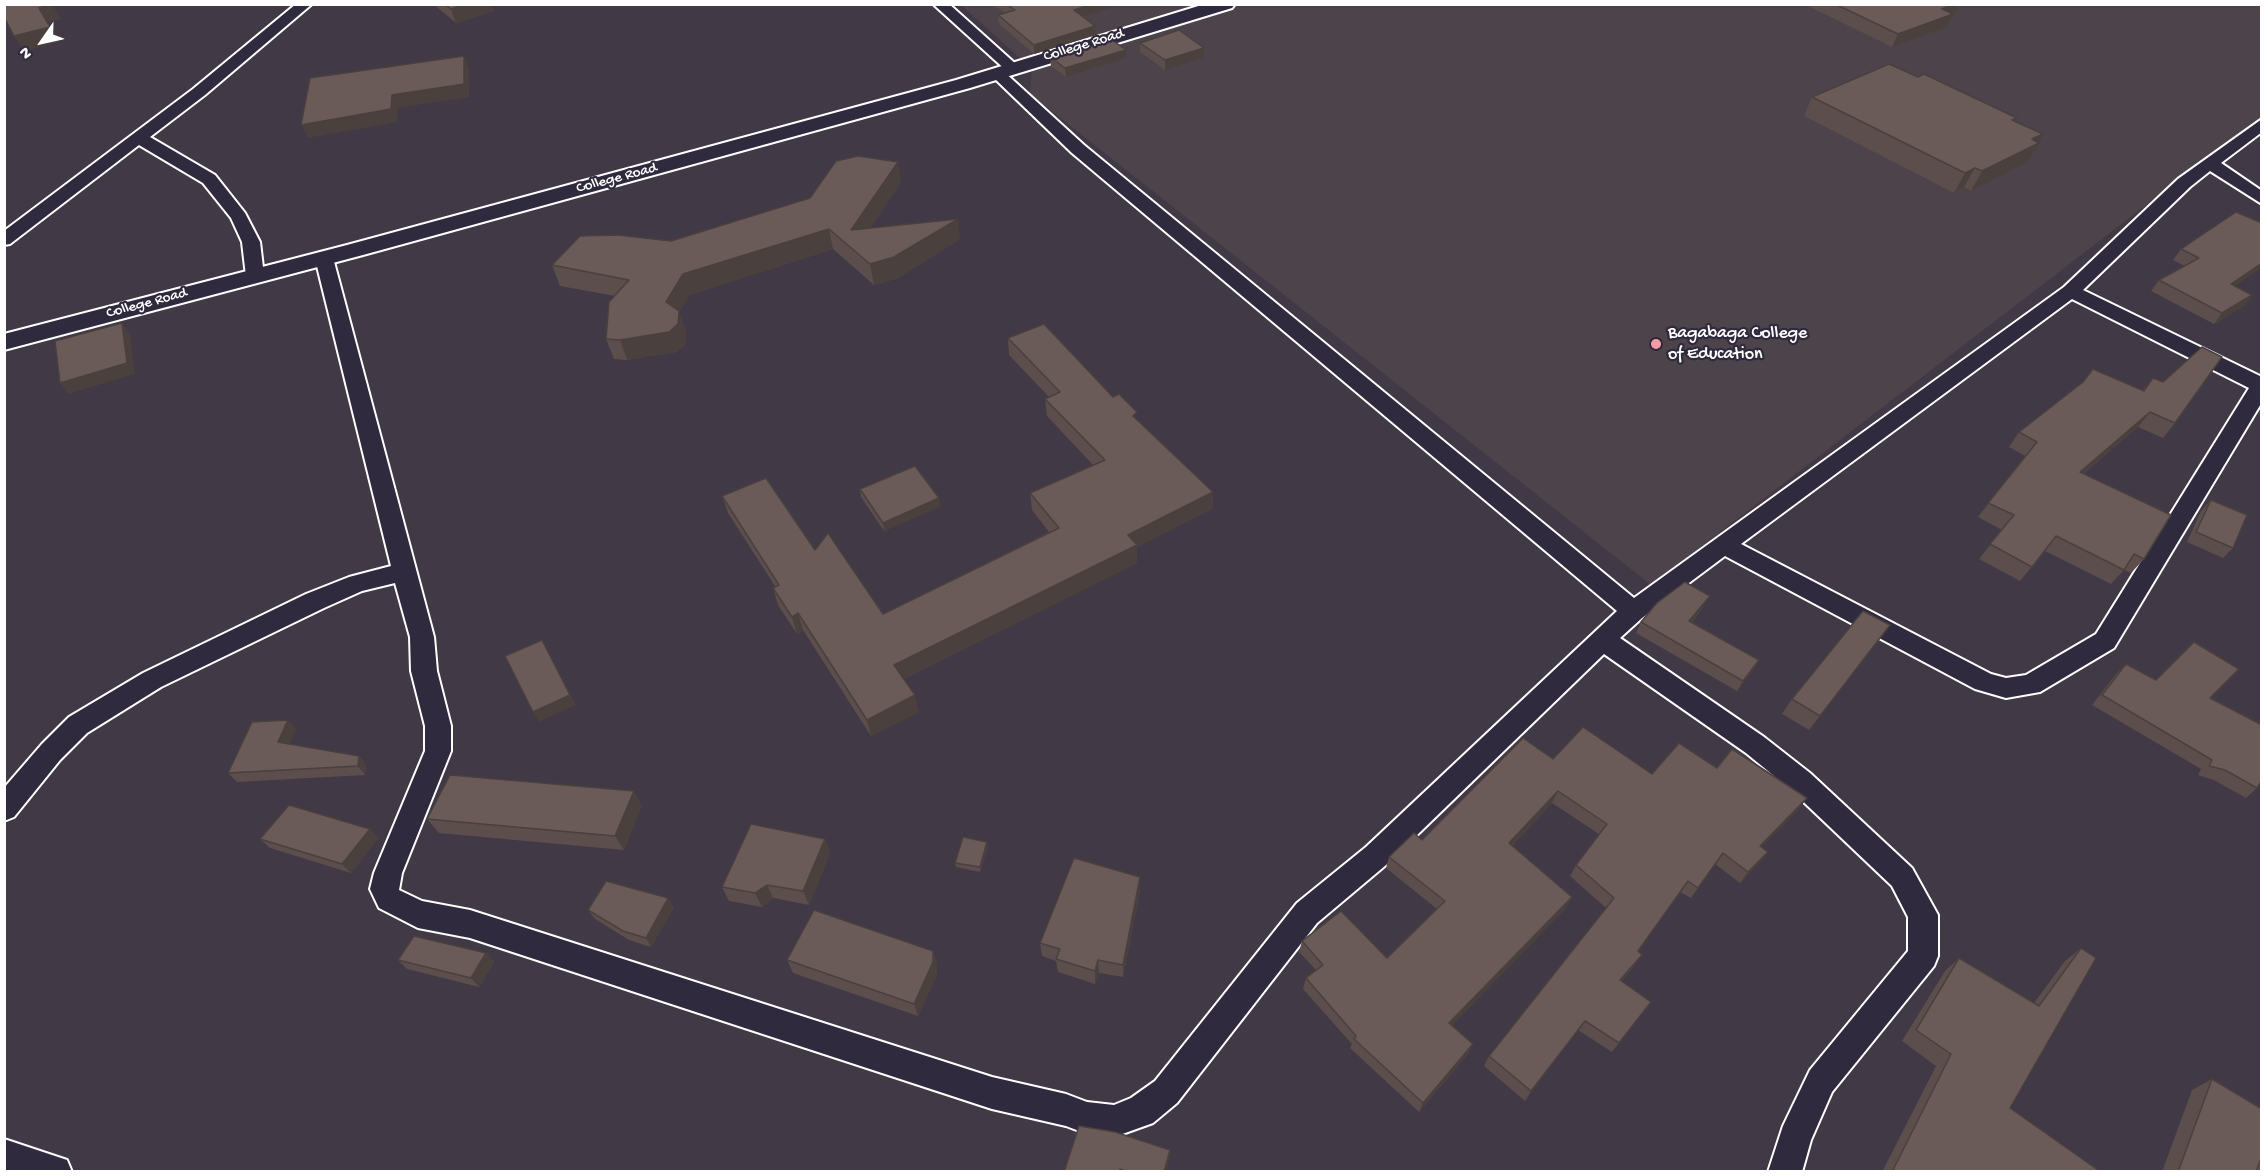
<!DOCTYPE html>
<style>
body{margin:0}
#map{position:relative;width:2266px;height:1176px;overflow:hidden;background:#413945;font-family:"Gochi Hand",sans-serif}
canvas{display:block}
.frame{position:absolute;inset:0;border:6px solid #fff;pointer-events:none}
.north{position:absolute;left:12px;top:12px;width:60px;height:60px;-webkit-text-stroke:4px #2f2a3d;paint-order:stroke;rotate:236deg;font-size:16px;font-weight:700;line-height:24px;text-align:center;color:#fff}
.north::after{content:'';display:block;margin:auto;width:21px;height:27px;background:#fff;clip-path:polygon(50% 0,100% 100%,50% 72%,0 100%)}
</style>
<div id="map">
<canvas width="2266" height="1176"></canvas>
<div class="frame"></div>
<div class="north">N</div>
</div>
<script>
const ctx = document.querySelector('canvas').getContext('2d');
ctx.lineJoin = 'round';
function fillPath(path, color) { ctx.fillStyle = color; ctx.fill(path, 'evenodd'); }
const shape = rows => new Path2D(rows.map(r => 'M' + r).join(''));
function strokePath(path, color, width, dash) { ctx.strokeStyle = color; ctx.lineWidth = width; ctx.lineCap = dash ? 'butt' : 'round'; ctx.setLineDash(dash || []); ctx.stroke(path); }
function write(font, color, halo, rows, align = 'center') {
  ctx.font = font + ' "Gochi Hand",sans-serif'; ctx.lineWidth = 4.5; ctx.setLineDash([]); ctx.textBaseline = 'middle'; ctx.strokeStyle = halo; ctx.fillStyle = color; for (const [text, x, y, turn = 0] of rows) {
    ctx.save(); ctx.translate(x, y); ctx.rotate((+turn || 0) * Math.PI / 180); ctx.textAlign = isNaN(turn) ? turn : align; if (halo) ctx.strokeText(text, 0, 0); ctx.fillText(text, 0, 0); ctx.restore();
  }
}
const built = shape([
 [961,5,2261,5,2261,117,1651,585,1030,94,1032,69]
]);
const minor = shape([
 [296,4,312,4,205,95,150,137,215,175,245,213,260,242,264,276,262,280,248,280,246,276,242,242,231,218,203,183,139,145,10,244,4,245,4,231,193,89,296,4],
 [933,4,949,4,1018,66,1021,69,1018,72,1008,72,933,4],
 [997,68,1002,70,1084,145,1634,598,2064,287,2178,179,2262,119,2262,132,2221,163,2262,191,2262,204,2210,171,2190,187,2083,290,2262,377,2262,402,2114,648,2040,692,2006,698,1975,689,1725,556,1642,618,1620,638,1764,737,1810,773,1912,868,1938,915,1938,956,1934,966,1832,1092,1811,1140,1802,1172,1768,1172,1783,1126,1810,1070,1908,951,1908,917,1892,886,1790,789,1746,753,1604,654,1386,865,1317,923,1177,1103,1153,1123,1114,1137,1087,1134,1066,1126,992,1109,470,938,418,928,379,908,370,889,374,873,425,751,425,726,411,671,410,637,395,583,362,591,324,608,161,687,87,733,60,760,14,817,4,821,4,788,42,744,69,717,143,673,306,594,349,577,391,566,315,258,324,252,333,258,434,637,437,671,451,726,451,751,402,873,399,890,422,901,470,910,992,1077,1066,1094,1087,1102,1114,1105,1131,1098,1155,1081,1297,903,1366,847,1617,611,1072,153,992,76,989,73,997,68],
 [2072,299,2249,388,2096,634,2026,675,2006,678,1991,674,1741,544,2072,299],
 [4,1139,67,1160,72,1172,4,1172,4,1139]
]);
const tertiary = shape([
 [1205,4,1235,4,1232,8,970,88,363,255,4,350,4,334,347,245,956,80,1205,4]
]);
const wall = shape([
 [433,4,491,4,493,11,456,23],
 [994,4,1124,4,1083,16,1095,35,1034,54,999,24,998,15,1006,13,994,6],
 [1804,4,1959,4,1955,14,1953,15,1947,27,1892,47],
 [1140,43,1204,58,1165,70,1140,52],
 [1126,50,1126,58,1066,77,1051,66,1050,57],
 [1812,97,2015,121,2038,142,2028,162,1971,191,1964,187,1954,193,1804,116],
 [901,182,870,228,960,239,898,278,874,285,833,249,689,295,679,312,686,332,685,345,676,352,627,360,614,359,606,339,615,296,560,286,552,265,671,241],
 [2262,223,2262,267,2235,286,2252,295,2244,306,2214,324,2151,291,2159,280,2185,266,2173,260,2181,249],
 [1008,338,1113,397,1213,492,1212,509,1137,547,1137,563,904,679,919,712,871,736,803,630,797,634,778,605,773,588,775,586,728,513,722,496,815,550,883,614,1049,532,1032,510,1030,493,1093,465,1047,416,1045,399,1049,397,1009,355],
 [2153,378,2175,423,2163,438,2138,427,2083,474,2144,559,2131,573,2124,570,2111,584,2045,551,2020,581,1979,559,2002,530,1978,517,2025,456,2009,447,2019,432,2143,390],
 [860,489,941,506,884,531,861,497],
 [2211,500,2233,548,2223,558,2187,542,2201,511],
 [1704,606,1692,622,1759,660,1753,670,1737,691,1636,633,1641,622],
 [1879,640,1809,730,1782,714,1792,699],
 [2126,664,2156,680,2210,698,2257,788,2246,798,2214,780,2198,775,2201,769,2092,705,2117,673],
 [296,729,289,744,359,756,366,765,365,775,237,782,228,773],
 [1553,759,1652,774,1717,768,1799,809,1761,847,1768,852,1759,863,1740,883,1715,864,1691,898,1680,892,1638,952,1635,965,1622,981,1651,1002,1612,1052,1578,1030,1525,1101,1484,1066,1489,1056,1606,908,1570,876,1576,865,1599,834,1552,803,1512,846,1566,908,1452,1025,1473,1044,1468,1054,1419,1112,1350,1048,1352,1044,1303,989,1306,978,1316,970,1299,952,1302,941,1387,958,1437,909,1386,868,1389,857,1422,840],
 [642,805,624,850,439,833,427,819],
 [370,829,378,838,351,873,270,848,260,839],
 [825,839,830,853,809,905,773,898,762,907,729,901,722,887],
 [988,847,980,872,956,867,955,863],
 [1140,877,1140,891,1123,977,1099,973,1095,984,1058,972,1056,961,1042,956,1040,943],
 [674,907,651,947,629,940,595,919,588,910],
 [2081,948,2010,1108,2097,1172,1882,1172,1936,1066,1902,1041,1945,971,1959,958,2034,1003,2065,961],
 [933,951,937,964,937,975,918,1016,793,973,787,960],
 [486,953,494,962,479,987,407,969,398,960],
 [2212,1079,2262,1109,2262,1172,2162,1172,2192,1090]
]);
const shadedWall = shape([
 [52,4,61,19,48,22,59,42,24,51,14,36,39,8],
 [465,4,491,4,493,11,456,23,451,9],
 [1093,4,1124,4,1074,19,1074,10],
 [1953,4,1959,4,1955,14,1953,15,1947,27,1892,47,1898,34,1942,9],
 [1095,26,1095,35,1034,54,1034,45],
 [1204,48,1204,58,1165,70,1165,60],
 [1126,50,1126,58,1066,77,1065,68],
 [464,56,469,68,469,97,398,108,397,122,308,138,301,125,392,95],
 [2043,134,2038,144,2039,143,2028,162,1971,191,1982,171,2032,139],
 [898,162,901,182,855,251,851,230],
 [1975,168,1964,187,1954,193,1965,173],
 [958,219,960,239,898,278,874,285,870,264],
 [829,229,833,249,689,295,679,312,686,332,685,345,676,352,627,360,620,340,666,302,683,274],
 [2262,263,2262,267,2223,295,2231,284],
 [2252,295,2244,306,2214,324,2222,313],
 [122,323,130,334,135,374,68,394,60,383],
 [2150,412,2138,427,2068,486,2080,472],
 [1213,492,1212,509,1137,547,1137,563,898,682,894,665,1128,535],
 [939,498,941,506,884,531,883,523],
 [1710,596,1704,606,1684,631,1689,621],
 [798,613,803,630,797,634,792,617],
 [542,640,576,705,539,722,533,712],
 [1759,660,1753,670,1737,691,1743,681],
 [915,695,919,712,871,736,867,720],
 [288,720,296,729,286,751,278,742],
 [359,756,366,765,365,775,358,766],
 [634,791,642,805,624,850,615,836],
 [1558,791,1552,803,1504,854,1509,843],
 [1807,798,1799,809,1752,857,1760,846],
 [370,829,378,838,351,873,342,864],
 [825,839,830,853,809,905,803,891],
 [987,842,988,847,980,872,980,867],
 [1768,852,1759,863,1740,883,1748,872],
 [1140,877,1140,891,1123,977,1123,965],
 [767,885,773,898,762,907,755,893],
 [1572,897,1566,908,1445,1033,1449,1023],
 [668,898,674,907,651,947,646,938],
 [933,951,937,964,937,975,918,1016,914,1004],
 [486,953,494,962,479,987,471,978],
 [1642,955,1635,965,1614,990,1620,980],
 [1098,960,1099,973,1095,984,1095,971],
 [1585,1021,1578,1030,1525,1101,1531,1091],
 [1473,1044,1468,1054,1419,1112,1423,1103],
 [1170,1150,1170,1157,1166,1172,1164,1172]
]);
const building = shape([
 [4,4,51,4,39,8,50,27,14,36,4,17,4,4],
 [445,4,465,4,451,9,445,4],
 [1006,4,1093,4,1074,10,1095,26,1034,45,998,15,1015,10,1006,4],
 [1835,4,1953,4,1942,9,1953,14,1898,34,1835,4],
 [1179,30,1204,48,1165,60,1140,43,1179,30],
 [1111,39,1126,50,1065,68,1050,57,1111,39],
 [464,56,464,84,392,95,391,109,301,125,310,78,464,56],
 [1889,64,1918,77,1924,74,2017,118,2012,120,2043,134,2032,139,2039,143,1982,171,1975,168,1965,173,1812,97,1889,64],
 [858,156,898,162,851,230,958,219,894,257,870,264,829,229,683,274,666,302,679,311,678,324,669,332,620,340,606,339,609,302,629,280,552,265,580,236,618,235,671,241,810,198,836,161,858,156],
 [2236,212,2262,223,2262,263,2231,284,2252,295,2222,313,2159,280,2199,258,2181,249,2236,212],
 [122,323,127,363,60,383,55,341,122,323],
 [1044,324,1113,397,1119,394,1137,412,1133,416,1213,492,1128,535,1137,545,894,665,915,695,867,720,798,613,792,617,773,588,779,585,722,496,766,478,815,550,828,533,883,614,1059,528,1030,493,1105,460,1045,399,1060,392,1008,338,1044,324],
 [2202,347,2222,357,2175,423,2150,412,2080,472,2171,515,2144,559,2134,554,2124,570,2056,536,2032,567,1990,544,2014,515,1988,503,2037,442,2019,432,2083,382,2093,369,2144,391,2153,378,2163,382,2202,347],
 [915,466,939,498,883,523,860,489,915,466],
 [2211,500,2247,515,2233,548,2196,532,2211,500],
 [1685,582,1710,596,1689,621,1759,660,1743,681,1641,622,1657,603,1685,582],
 [1863,611,1890,625,1820,716,1792,699,1863,611],
 [542,640,570,695,533,712,505,656,542,640],
 [2194,642,2239,669,2210,698,2262,725,2262,780,2257,788,2225,770,2209,766,2212,760,2102,695,2126,664,2156,680,2194,642],
 [288,720,278,742,359,756,358,766,228,773,252,722,288,720],
 [1583,727,1652,774,1679,743,1717,768,1732,749,1807,798,1760,846,1768,852,1748,872,1723,853,1698,888,1688,881,1638,951,1642,955,1620,980,1651,1002,1619,1043,1585,1021,1531,1091,1489,1056,1614,898,1576,865,1607,824,1558,791,1509,843,1572,897,1449,1023,1473,1044,1423,1103,1354,1039,1356,1036,1306,978,1323,965,1302,941,1341,911,1387,958,1445,901,1389,857,1414,833,1422,840,1523,738,1553,759,1583,727],
 [450,775,634,791,615,836,427,819,450,775],
 [289,805,370,829,342,864,260,839,289,805],
 [751,824,825,839,803,891,767,885,755,893,722,887,751,824],
 [963,837,987,842,980,867,955,863,963,837],
 [1074,858,1140,877,1123,965,1098,960,1095,971,1056,959,1060,949,1040,943,1074,858],
 [606,881,668,898,646,938,623,931,588,910,606,881],
 [814,910,933,951,933,962,914,1004,787,960,814,910],
 [414,936,486,953,471,978,398,960,414,936],
 [2081,948,2096,958,2010,1108,2098,1170,2097,1172,1892,1172,1951,1054,1916,1030,1959,958,2039,1006,2081,948],
 [2212,1079,2262,1109,2262,1156,2256,1172,2178,1172,2212,1079],
 [1079,1126,1115,1132,1170,1150,1164,1172,1128,1172,1120,1169,1120,1172,1064,1172,1079,1126]
]);
const markers = [
 [1656,344,6,"#ff9aa2"]
];
const farStreetnames = [
 ["College Road",1084,46,-17],
 ["College Road",617,179,-15],
 ["College Road",147,304,-15]
];
const poiNames = [
 ["Bagabaga College",1668,334],
 ["of Education",1668,355]
];
fillPath(built, '#4d434b');
strokePath(minor, '#fff', 4);
strokePath(tertiary, '#fff', 4);
fillPath(minor, '#2f2a3d');
fillPath(tertiary, '#2f2a3d');
fillPath(wall, '#5b4e4c');
fillPath(shadedWall, '#4a403e');
fillPath(building, '#6a5b58');
strokePath(building, '#4a403e', 1.5);
for (const [x, y, r, color] of markers) { const dot = new Path2D(); dot.arc(x, y, r, 0, 2 * Math.PI); ctx.fillStyle = color; ctx.fill(dot); strokePath(dot, '#2f2a3d', 2); }
write('15px', '#fff', '#2f2a3d', farStreetnames);
write('18px', '#fff', '#2f2a3d', poiNames, 'left');
</script>
